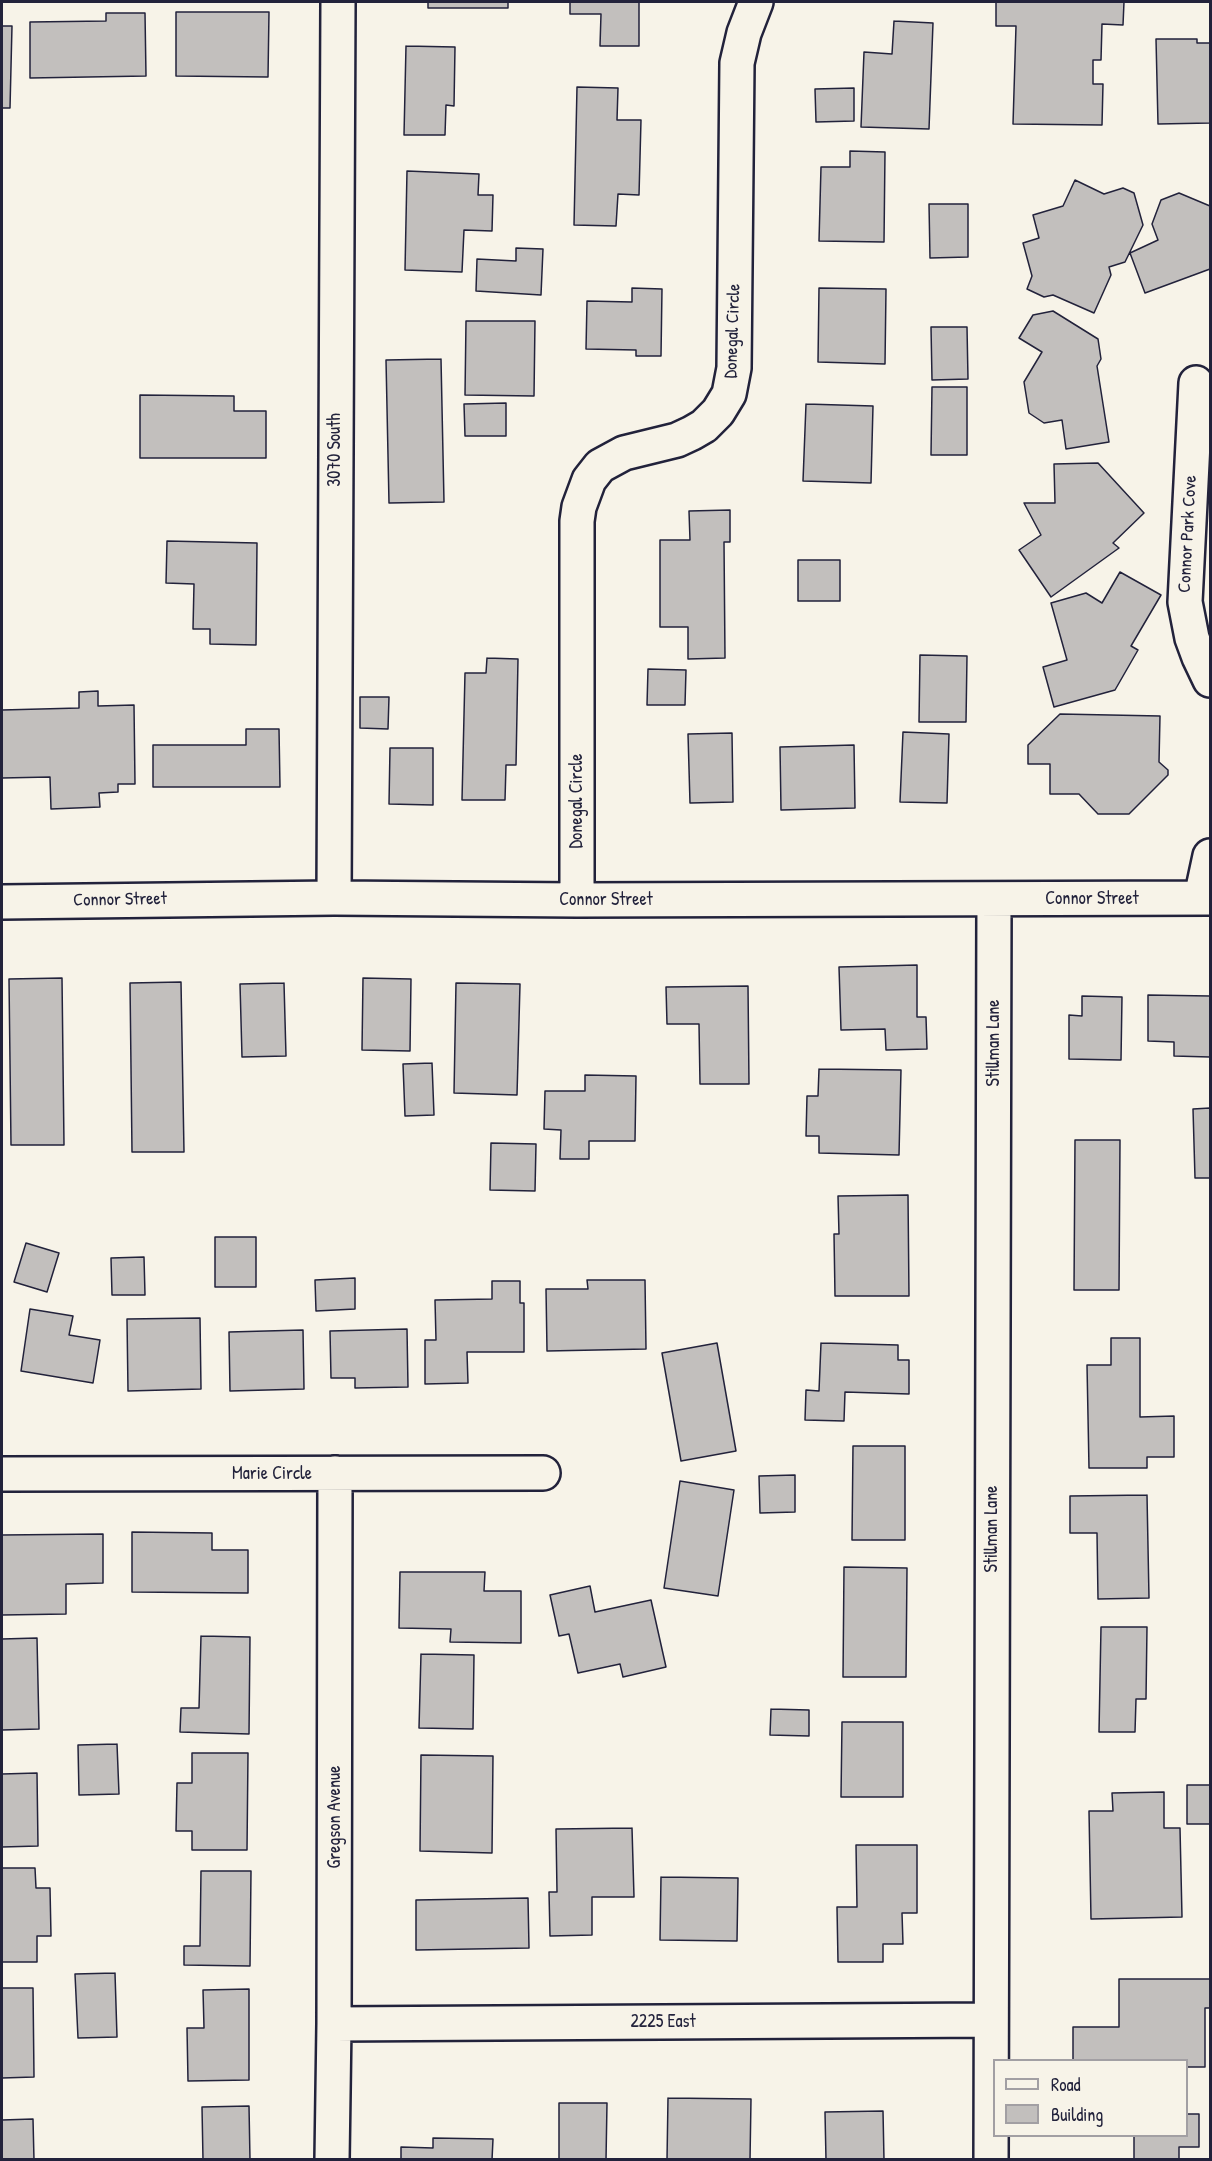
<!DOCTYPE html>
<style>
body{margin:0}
#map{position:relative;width:1212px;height:2161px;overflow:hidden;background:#f7f3e8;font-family:"Patrick Hand",sans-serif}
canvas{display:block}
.frame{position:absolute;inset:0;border:3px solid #22223b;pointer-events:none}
.legend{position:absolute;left:993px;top:2059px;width:195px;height:78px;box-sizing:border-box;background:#f7f3e8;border:2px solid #a29fa3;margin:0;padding:8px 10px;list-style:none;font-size:18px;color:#22223b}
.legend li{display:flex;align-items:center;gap:12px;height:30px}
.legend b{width:30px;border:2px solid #a29fa3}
</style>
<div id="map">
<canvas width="1212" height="2161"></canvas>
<div class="frame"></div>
<ul class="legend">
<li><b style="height:8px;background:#f7f3e8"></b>Road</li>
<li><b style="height:16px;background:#c2bfbd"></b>Building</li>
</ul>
</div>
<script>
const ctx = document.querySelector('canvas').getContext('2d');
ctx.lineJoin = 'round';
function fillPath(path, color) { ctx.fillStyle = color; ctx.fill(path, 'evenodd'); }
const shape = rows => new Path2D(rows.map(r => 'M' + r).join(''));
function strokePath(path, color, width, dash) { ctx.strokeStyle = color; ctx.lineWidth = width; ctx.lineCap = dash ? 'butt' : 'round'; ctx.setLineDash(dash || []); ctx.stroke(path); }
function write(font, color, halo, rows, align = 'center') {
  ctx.font = font + ' "Patrick Hand",sans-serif'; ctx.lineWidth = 5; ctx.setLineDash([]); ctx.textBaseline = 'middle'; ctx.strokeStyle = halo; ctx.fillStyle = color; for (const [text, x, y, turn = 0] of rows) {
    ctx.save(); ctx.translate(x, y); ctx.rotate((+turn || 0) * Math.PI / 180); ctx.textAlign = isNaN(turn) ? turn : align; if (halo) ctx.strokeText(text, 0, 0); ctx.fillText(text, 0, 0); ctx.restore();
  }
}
const building = shape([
 [428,2,508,2,508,8,428,8,428,2],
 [570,2,639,2,639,46,600,46,601,14,570,14,570,2],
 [996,2,1124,2,1123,25,1102,24,1101,60,1093,60,1093,84,1103,84,1102,125,1013,124,1016,26,996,26,996,2],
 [176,12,269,12,268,77,176,76,176,12],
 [106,13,145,13,146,76,30,78,30,22,106,21,106,13],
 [894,21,933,23,929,129,861,127,864,52,892,54,894,21],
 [2,26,12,26,10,108,2,108,2,26],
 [1156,39,1197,39,1197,43,1210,43,1210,123,1158,124,1156,39],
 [406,46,455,47,454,106,446,105,445,135,404,135,406,46],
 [577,87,618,88,617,120,641,120,639,195,618,194,616,226,574,225,577,87],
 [854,88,854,121,816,122,815,89,854,88],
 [850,151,885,152,884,242,819,241,821,167,850,167,850,151],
 [407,171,479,174,478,195,493,195,492,231,464,230,462,272,405,270,407,171],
 [1075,180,1104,194,1123,188,1134,193,1143,225,1125,262,1109,267,1111,275,1094,313,1053,295,1044,297,1027,289,1032,276,1023,243,1039,238,1033,215,1063,206,1075,180],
 [1179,193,1210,206,1210,269,1145,293,1130,253,1158,240,1152,224,1161,200,1179,193],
 [929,204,968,204,968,257,930,258,929,204],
 [516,248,543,249,541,295,476,291,477,259,516,261,516,248],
 [632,288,662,289,661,356,636,356,636,350,586,349,587,301,632,302,632,288],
 [819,288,886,289,885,364,818,362,819,288],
 [1053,311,1098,339,1101,359,1097,366,1109,442,1066,449,1062,420,1044,423,1029,413,1024,382,1042,352,1019,338,1033,315,1053,311],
 [466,321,535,321,534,396,465,395,466,321],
 [931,327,967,327,968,379,932,380,931,327],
 [441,359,444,502,389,503,386,360,441,359],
 [932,387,967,387,967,455,931,455,932,387],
 [140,395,234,396,234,411,266,411,266,458,140,458,140,395],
 [506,403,506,436,465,436,464,404,506,403],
 [806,404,873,406,871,483,803,481,806,404],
 [1098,463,1144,513,1113,543,1119,548,1051,597,1019,550,1041,535,1024,503,1055,503,1054,464,1098,463],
 [730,510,730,542,724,542,725,658,688,659,688,627,660,627,660,540,690,540,689,511,730,510],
 [167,541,257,543,256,645,210,644,210,629,193,629,194,584,166,583,167,541],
 [798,560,840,560,840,601,798,601,798,560],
 [1120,572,1161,595,1131,646,1138,650,1115,690,1054,707,1043,667,1067,660,1051,603,1086,593,1102,603,1120,572],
 [920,655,967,656,966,722,919,722,920,655],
 [487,658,518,659,516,765,506,765,505,800,462,800,465,673,486,673,487,658],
 [648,669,686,670,685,705,647,705,648,669],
 [98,691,98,706,134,705,135,784,118,784,118,792,99,793,100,807,51,809,50,777,2,778,2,710,79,708,79,692,98,691],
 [360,697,389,697,388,729,360,728,360,697],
 [1060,714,1160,716,1159,762,1168,770,1168,775,1129,814,1098,814,1079,794,1050,794,1050,764,1028,764,1028,745,1060,714],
 [246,729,279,729,280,787,153,787,153,745,246,745,246,729],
 [903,732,949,734,947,803,900,802,903,732],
 [732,733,733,802,690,803,688,734,732,733],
 [854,745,855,808,781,810,780,747,854,745],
 [390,748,433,748,433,805,389,804,390,748],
 [917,965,917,1017,926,1017,927,1049,886,1050,885,1029,841,1030,839,967,917,965],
 [62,978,64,1145,11,1145,9,979,62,978],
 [363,978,411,979,410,1051,362,1050,363,978],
 [181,982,184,1152,132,1152,130,983,181,982],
 [284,983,286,1056,242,1057,240,984,284,983],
 [456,983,520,984,517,1095,454,1093,456,983],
 [748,986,749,1084,700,1084,699,1024,667,1024,666,987,748,986],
 [1148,995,1210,996,1210,1057,1174,1056,1174,1042,1148,1041,1148,995],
 [1082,996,1122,997,1121,1060,1069,1059,1069,1015,1082,1016,1082,996],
 [432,1063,434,1115,405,1116,403,1064,432,1063],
 [819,1069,901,1070,899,1155,819,1153,819,1136,806,1136,807,1096,818,1096,819,1069],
 [585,1075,636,1076,635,1141,589,1141,589,1159,560,1159,561,1130,544,1129,545,1091,585,1091,585,1075],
 [1210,1108,1210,1212,1210,1178,1195,1178,1193,1109,1210,1108],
 [1075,1140,1120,1140,1119,1290,1074,1290,1075,1140],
 [491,1143,536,1144,535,1191,490,1190,491,1143],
 [908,1195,909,1296,835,1296,834,1234,839,1234,838,1196,908,1195],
 [215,1237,256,1237,256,1287,215,1287,215,1237],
 [26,1243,59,1253,47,1292,14,1282,26,1243],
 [144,1257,145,1295,112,1295,111,1258,144,1257],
 [355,1278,355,1309,316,1311,315,1280,355,1278],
 [587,1280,645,1280,646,1349,547,1351,546,1289,588,1289,587,1280],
 [492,1281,520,1281,520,1303,524,1303,524,1352,467,1352,468,1383,425,1384,425,1340,436,1340,435,1300,492,1299,492,1281],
 [30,1309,73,1316,69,1335,100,1340,93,1383,21,1371,30,1309],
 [200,1318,201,1389,128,1391,127,1319,200,1318],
 [407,1329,408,1387,355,1388,355,1378,331,1378,330,1331,407,1329],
 [303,1330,304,1389,230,1391,229,1332,303,1330],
 [1111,1338,1140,1338,1140,1417,1174,1416,1174,1457,1147,1457,1147,1468,1089,1468,1087,1365,1111,1365,1111,1338],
 [717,1343,736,1451,681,1461,662,1353,717,1343],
 [821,1343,898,1345,898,1360,909,1360,909,1394,845,1392,844,1421,805,1420,806,1390,819,1391,821,1343],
 [853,1446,905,1446,905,1540,852,1540,853,1446],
 [795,1475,795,1512,760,1513,759,1476,795,1475],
 [680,1481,734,1490,718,1596,664,1588,680,1481],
 [1147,1495,1149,1598,1098,1599,1097,1533,1070,1533,1070,1496,1147,1495],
 [132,1532,212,1533,212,1550,248,1550,248,1593,132,1592,132,1532],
 [103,1534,103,1583,66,1584,66,1614,2,1615,2,1535,103,1534],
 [844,1567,907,1568,906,1677,843,1677,844,1567],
 [400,1572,485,1572,484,1591,521,1591,521,1643,450,1642,451,1629,399,1628,400,1572],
 [590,1586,595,1612,651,1600,666,1667,623,1677,620,1664,578,1673,569,1634,559,1636,550,1595,590,1586],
 [1101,1627,1147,1627,1146,1699,1136,1699,1135,1732,1099,1732,1101,1627],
 [201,1636,250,1637,249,1734,180,1732,181,1708,199,1708,201,1636],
 [37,1638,39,1729,2,1730,2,1639,37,1638],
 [421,1654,474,1655,473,1729,419,1728,421,1654],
 [771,1709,809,1710,809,1736,770,1735,771,1709],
 [842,1722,903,1722,903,1797,841,1797,842,1722],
 [117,1744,119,1794,79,1795,78,1745,117,1744],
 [192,1753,248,1753,247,1850,192,1850,192,1831,176,1831,177,1783,192,1783,192,1753],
 [421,1755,493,1756,492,1853,420,1851,421,1755],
 [37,1773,38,1846,2,1847,2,1774,37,1773],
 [1187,1785,1210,1785,1210,1824,1187,1824,1187,1785],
 [1164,1792,1164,1828,1180,1828,1182,1917,1091,1919,1089,1811,1113,1811,1112,1793,1164,1792],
 [632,1828,634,1897,592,1897,592,1935,550,1936,549,1892,557,1892,556,1829,632,1828],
 [856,1845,917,1845,917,1913,902,1913,903,1944,883,1944,883,1962,838,1962,837,1907,857,1907,856,1845],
 [2,1868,35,1868,36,1888,50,1888,51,1936,37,1936,37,1962,2,1962,2,1868],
 [201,1871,251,1871,250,1966,184,1965,184,1946,200,1946,201,1871],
 [661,1877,738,1878,737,1941,660,1940,661,1877],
 [528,1898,529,1948,416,1950,416,1900,528,1898],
 [115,1973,117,2037,78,2038,75,1974,115,1973],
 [1119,1979,1210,1979,1210,2008,1205,2008,1205,2067,1186,2067,1186,2060,1073,2060,1073,2027,1119,2027,1119,1979],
 [2,1988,33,1988,34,2077,2,2078,2,1988],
 [249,1989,249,2080,188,2081,187,2028,204,2028,203,1990,249,1989],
 [668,2098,751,2099,750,2160,667,2160,668,2098],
 [559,2103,607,2103,606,2160,559,2160,559,2103],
 [249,2106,250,2160,203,2160,202,2107,249,2106],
 [883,2111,884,2160,826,2160,825,2112,883,2111],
 [1186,2114,1199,2114,1199,2147,1179,2147,1179,2160,1134,2160,1134,2136,1186,2136,1186,2114],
 [33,2119,34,2160,2,2160,2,2120,33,2119],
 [433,2138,493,2139,492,2160,401,2160,401,2147,433,2148,433,2138]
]);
const minor = shape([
 [1196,383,1185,602,1192,638,1199,657,1210,680],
 [334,898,338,2],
 [1201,898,1210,856],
 [577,900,577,521,579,507,589,480,600,466,624,453,677,440,692,433,704,426,718,412,729,394,734,368,737,63,744,33,756,2],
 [2,902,334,898,577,900,1210,898],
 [2,1474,543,1473],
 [334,2024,991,2020],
 [332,2160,334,2024,335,1473],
 [991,2160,994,899]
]);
const streetNames = [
 ["Donegal Circle",733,331,-88],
 ["3070 South",335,450,-90],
 ["Connor Park Cove",1188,534,-87],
 ["Donegal Circle",577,801,-90],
 ["Connor Street",1092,899],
 ["Connor Street",120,900,-1],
 ["Connor Street",606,900],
 ["Stillman Lane",994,1043,-90],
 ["Marie Circle",272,1474],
 ["Stillman Lane",992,1529,-90],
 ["Gregson Avenue",335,1817,-90],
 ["2225 East",663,2022]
];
fillPath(building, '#c2bfbd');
strokePath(building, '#22223b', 1.5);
strokePath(minor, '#22223b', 38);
strokePath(minor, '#f7f3e8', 33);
write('18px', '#22223b', '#f7f3e8', streetNames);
</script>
